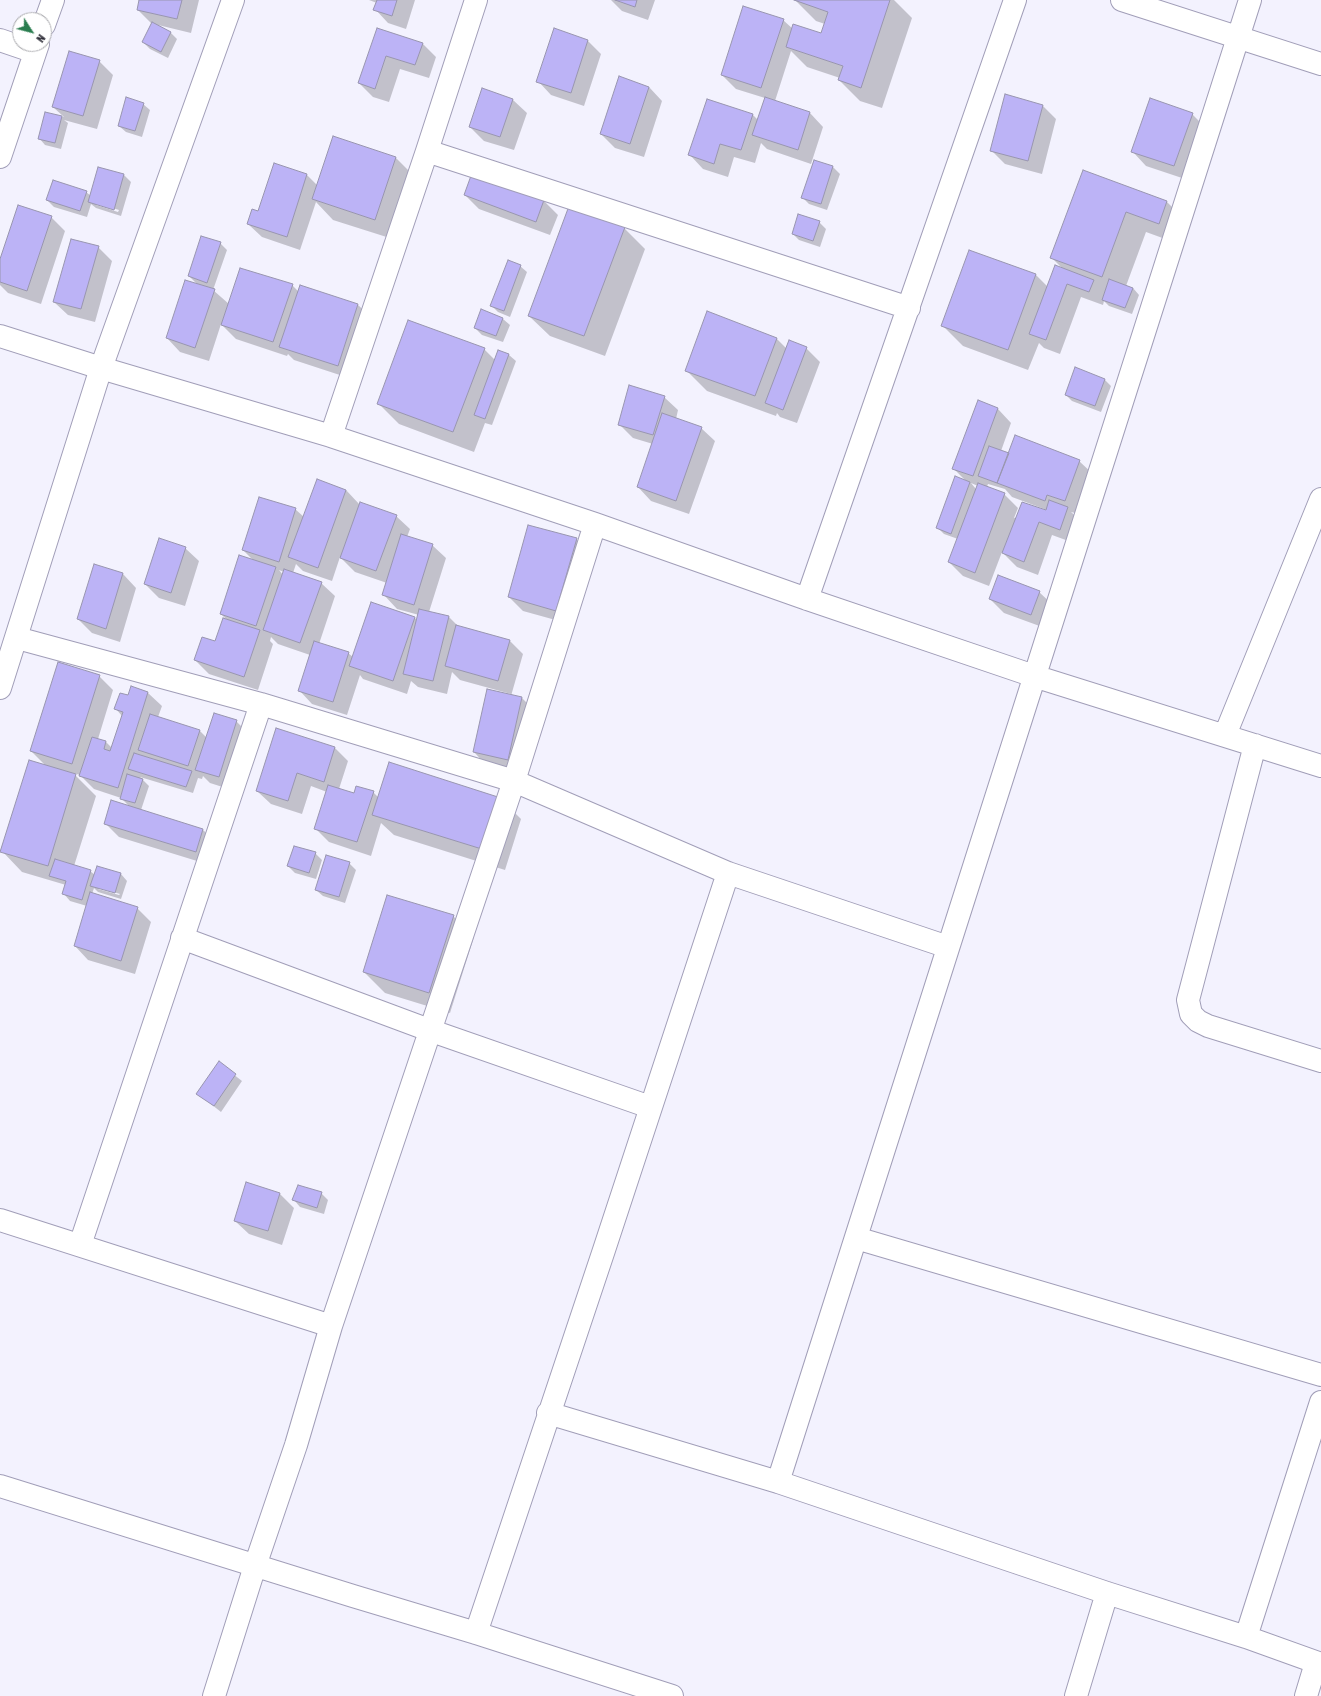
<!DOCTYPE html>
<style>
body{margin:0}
#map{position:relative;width:1321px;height:1696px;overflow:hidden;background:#f3f2fe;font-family:"Asap Condensed",sans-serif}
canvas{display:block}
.north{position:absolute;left:12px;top:12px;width:40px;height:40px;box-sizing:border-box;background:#fff;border:1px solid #ababaf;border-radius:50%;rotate:126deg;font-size:11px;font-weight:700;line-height:16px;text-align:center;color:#2e2d38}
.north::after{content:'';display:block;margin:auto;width:14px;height:18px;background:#2a7d4f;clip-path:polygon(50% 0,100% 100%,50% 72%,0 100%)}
</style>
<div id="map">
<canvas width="1321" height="1696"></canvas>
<div class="north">N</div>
</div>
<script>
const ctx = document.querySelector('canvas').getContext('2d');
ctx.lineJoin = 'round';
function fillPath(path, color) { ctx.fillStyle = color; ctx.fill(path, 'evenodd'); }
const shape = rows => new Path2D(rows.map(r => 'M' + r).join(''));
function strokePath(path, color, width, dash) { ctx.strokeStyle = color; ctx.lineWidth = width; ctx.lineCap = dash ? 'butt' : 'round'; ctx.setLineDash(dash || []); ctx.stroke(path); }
const shadow = shape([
 [140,0,199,0,191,33,158,25,170,32,177,39,168,58,150,49,143,42,152,24,138,10],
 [369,0,415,0,406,29,388,23,375,9,377,3],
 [611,0,655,0,648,20,622,11],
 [795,0,894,0,912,18,882,108,860,101,839,80,840,78,807,67,791,51,775,101,810,113,823,127,811,164,767,149,761,143,755,163,734,157,728,177,703,169,690,155,752,114,758,120,765,98,736,89,722,75,783,20,793,29,821,34,825,24,816,21],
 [378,29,422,43,436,57,429,78,400,69,389,102,373,97,359,83],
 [587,40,601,54,584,106,551,95,538,81],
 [99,61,113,75,97,129,64,120,68,123,61,149,45,145,39,138,45,113,64,117,53,107],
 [649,87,662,101,644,157,615,148,601,134],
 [483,90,513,100,527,113,514,150,484,141,470,127],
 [143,104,150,110,142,137,126,132,119,126],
 [1042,105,1056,119,1042,174,1005,164,991,150],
 [1192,114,1206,128,1188,180,1146,166,1133,152],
 [395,157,416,178,396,240,333,220,316,202,300,250,262,237,248,224,259,213,307,175,317,185],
 [814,161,833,167,840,174,827,210,809,204,802,197],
 [99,168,124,175,131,182,121,216,96,208,91,204,87,217,54,207,47,200,86,192,91,196],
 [96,203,119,210,118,212,96,205],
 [1084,172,1167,202,1187,222,1179,244,1146,232,1126,286,1133,288,1139,295,1132,314,1109,306,1104,301,1103,305,1081,297,1060,354,1044,348,1039,343,1028,370,963,346,942,325,970,251,1036,275,1048,287,1063,269,1052,258],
 [473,174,544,201,558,215,550,235,479,209,465,195],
 [51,217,65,231,41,304,8,293,0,285,0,262],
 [819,222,826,229,820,247,799,240,793,234],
 [624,228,645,249,605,356,550,336,529,316],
 [220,243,227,250,213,290,229,304,292,285,299,292,358,305,372,318,352,379,294,360,288,354,287,356,236,339,221,324,209,361,180,352,167,338,198,285,189,276],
 [98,247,112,261,95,322,68,315,54,302],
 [520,266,527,272,510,317,498,312,492,306],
 [482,311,503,319,510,325,503,342,482,335,475,328],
 [776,338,787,349,806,348,820,362,797,423,780,417,777,413,776,416,707,391,686,370],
 [484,349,495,360,499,351,509,355,516,361,492,425,485,423,474,452,399,424,378,403],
 [1105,380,1111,386,1101,412,1072,401,1066,395],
 [664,397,678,410,676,419,701,428,715,441,689,514,651,501,638,487,653,444,633,438,619,424],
 [998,409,1011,423,1001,451,1009,454,1079,461,1093,474,1079,514,1071,512,1082,522,1074,543,1052,535,1038,575,1017,567,1002,552,989,586,963,576,949,562,958,539,944,534,937,527,966,481,953,468],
 [971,483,978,486,976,489],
 [988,484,1005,489,1012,497,1047,510,1046,512,1014,518,1018,508,1004,494,987,487],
 [317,480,346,490,360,505,396,516,410,529,407,537,432,545,446,558,429,612,449,617,459,627,509,640,523,654,511,696,522,698,536,712,522,774,487,766,474,752,511,694,460,680,452,672,447,694,418,687,411,681,407,694,363,679,360,675,347,715,312,704,299,690,310,655,278,644,271,637,270,641,273,644,258,690,209,674,195,660,215,642,227,620,221,614,254,561,243,550,295,509,304,517],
 [340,557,355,572,387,583,384,595,397,609,419,615,418,621,415,618,371,603,353,657,348,653,319,644,335,596,321,583,293,573,296,564,303,571,332,581],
 [279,570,284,572,283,575],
 [576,539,590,553,570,624,523,611,509,597],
 [185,548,199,561,185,606,159,598,145,584],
 [123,574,136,588,120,642,92,633,78,619],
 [1039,592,1053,605,1045,628,1004,613,990,599],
 [99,676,113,690,98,739,106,742,112,748,122,716,116,709,129,697,148,693,162,706,158,717,200,731,207,738,236,721,250,735,232,790,210,783,203,776,202,779,198,778,193,793,140,777,149,786,141,810,203,830,217,843,210,865,119,837,105,823,129,806,121,798,94,789,80,775,73,773,96,796,74,866,90,871,95,875,121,874,127,881,121,899,98,892,94,888,92,894,137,908,151,922,135,974,88,960,75,946,87,906,70,901,64,894,66,885,22,872,2,851,47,767,31,751],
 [98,887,120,894,119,895,98,889],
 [334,747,348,761,339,789,355,794,373,792,378,797,501,799,521,819,505,870,394,835,381,823,371,856,329,842,315,828,327,792,311,786,302,814,271,804,257,791],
 [315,853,322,860,316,879,295,873,288,866],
 [349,863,356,870,345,903,323,896,316,890],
 [453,916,474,937,450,1013,385,993,364,972],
 [219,1063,242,1081,221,1112,197,1093],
 [247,1183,280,1194,294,1208,282,1245,249,1234,235,1221],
 [321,1193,328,1200,324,1214,300,1207,294,1200]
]);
const building = shape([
 [139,0,182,0,177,19,137,10,139,0],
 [377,0,397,0,392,16,373,10,377,0],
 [615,0,637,0,635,7,615,0],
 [794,0,890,0,861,88,838,80,843,66,786,47,793,24,821,33,828,12,794,0],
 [743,6,784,19,761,88,721,75,743,6],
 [152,22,171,32,161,52,142,42,152,22],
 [377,28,423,43,415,65,386,56,375,89,358,83,377,28],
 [554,28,588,40,571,93,536,82,554,28],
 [69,51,100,60,83,116,52,107,69,51],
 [619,76,649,87,630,144,600,134,619,76],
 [482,88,513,99,500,137,469,127,482,88],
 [1005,94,1043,105,1028,161,990,151,1005,94],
 [126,97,144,103,135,131,118,126,126,97],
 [765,97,810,112,798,150,752,135,765,97],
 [1150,98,1193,113,1174,166,1131,152,1150,98],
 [707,99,753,114,741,150,720,144,714,164,688,155,707,99],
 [45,112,62,116,55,143,38,139,45,112],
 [333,136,396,157,375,220,312,199,333,136],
 [814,160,833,166,821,204,801,198,814,160],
 [274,163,307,174,287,237,247,224,252,209,258,211,274,163],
 [98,167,124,174,114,210,88,202,98,167],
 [1083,170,1167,201,1159,224,1126,212,1102,277,1050,258,1083,170],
 [472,173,544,200,536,222,464,195,472,173],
 [53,180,87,191,80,211,46,200,53,180],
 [18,205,52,216,27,291,0,282,0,259,18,205],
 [569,206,625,227,584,336,528,316,569,206],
 [798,214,820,221,813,241,792,234,798,214],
 [201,236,221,242,207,283,188,276,201,236],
 [71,239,99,246,81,309,53,302,71,239],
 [969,250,1036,274,1008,350,941,326,969,250],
 [508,260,521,265,504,311,490,306,508,260],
 [1055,265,1094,280,1089,292,1067,284,1046,340,1029,334,1055,265],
 [240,268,293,284,273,342,221,325,240,268],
 [1109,279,1133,288,1125,308,1102,300,1109,279],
 [185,280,215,289,195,348,166,338,185,280],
 [300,285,358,304,338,366,279,347,300,285],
 [481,309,503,318,496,336,474,328,481,309],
 [707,311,777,338,755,396,685,371,707,311],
 [408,320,485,348,453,432,377,404,408,320],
 [789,340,807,347,783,410,765,403,789,340],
 [498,350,509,354,485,419,474,415,498,350],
 [1075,367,1105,379,1095,406,1065,395,1075,367],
 [629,385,665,396,653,435,618,425,629,385],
 [978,400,998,408,973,476,952,469,978,400],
 [662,413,702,427,676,501,637,487,662,413],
 [1015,435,1080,460,1065,501,1047,495,1045,501,997,483,1015,435],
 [989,446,1009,453,997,483,978,476,989,446],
 [955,476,970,482,951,534,936,528,955,476],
 [317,479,346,490,318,568,288,557,317,479],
 [978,483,1005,493,975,573,948,562,978,483],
 [259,497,296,508,279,562,242,550,259,497],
 [1049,500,1068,507,1060,530,1039,522,1024,562,1002,553,1022,502,1046,510,1049,500],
 [360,502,397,515,376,571,340,558,360,502],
 [528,525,577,538,556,611,508,597,528,525],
 [401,534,433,544,414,605,382,595,401,534],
 [159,538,186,547,171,593,144,584,159,538],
 [239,555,276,567,256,626,220,614,239,555],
 [94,564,123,573,106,629,77,619,94,564],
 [284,569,322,582,300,643,263,630,284,569],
 [998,575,1040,591,1031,615,989,599,998,575],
 [371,602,415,617,393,681,349,666,371,602],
 [419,609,449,616,433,681,403,674,419,609],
 [223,618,260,630,244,677,194,660,202,637,215,641,223,618],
 [456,625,510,640,498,681,445,666,456,625],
 [314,641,349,652,333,702,298,691,314,641],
 [58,662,100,675,72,764,30,751,58,662],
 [131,686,148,692,118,788,79,776,92,737,106,741,104,749,110,751,123,712,114,709,120,693,128,695,131,686],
 [487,689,522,697,508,760,473,752,487,689],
 [214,713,237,720,219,777,195,770,214,713],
 [150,714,200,730,188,766,138,750,150,714],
 [276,728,335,747,324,782,297,773,288,801,256,791,276,728],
 [134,753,192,771,186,787,128,769,134,753],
 [29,760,76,774,48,866,0,852,29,760],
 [389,762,501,798,485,850,372,815,389,762],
 [127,774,143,779,135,803,120,799,127,774],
 [328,785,354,793,356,786,374,791,357,842,314,829,328,785],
 [111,800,203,829,196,852,104,824,111,800],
 [294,846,316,852,309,873,287,866,294,846],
 [326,855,350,862,339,897,315,890,326,855],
 [55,859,91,870,82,900,62,894,66,881,49,876,55,859],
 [97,866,121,873,115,893,90,886,97,866],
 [90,892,138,907,121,961,74,946,90,892],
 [387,895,454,915,429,993,363,972,387,895],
 [219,1061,236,1074,214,1106,196,1094,219,1061],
 [246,1182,280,1193,268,1231,234,1221,246,1182],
 [298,1185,322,1192,317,1208,292,1200,298,1185]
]);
const street = shape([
 [44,25,53,0],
 [0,40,35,52],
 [427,151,909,308],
 [0,157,38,44],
 [0,336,101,368,331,436,595,524,807,599,1034,676,1321,766],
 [331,436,427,151,476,0],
 [807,599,1015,0],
 [17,638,261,704,514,781,728,873,948,947],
 [1225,735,1321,499],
 [1255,745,1188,1000,1191,1014,1198,1021,1208,1026,1321,1061],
 [182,938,429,1030,650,1107],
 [0,1220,331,1326],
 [856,1238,1321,1375],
 [80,1245,261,704],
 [548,1413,778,1482,1107,1593,1246,1637,1321,1664],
 [778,1482,1250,0],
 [0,1486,353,1596,476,1633,672,1696],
 [476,1633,604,1250,728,873],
 [1246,1637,1321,1402],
 [214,1696,255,1566,296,1445,331,1326,514,781,595,524],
 [1076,1696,1107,1593],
 [1306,1696,1316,1663]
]);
const secondary = shape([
 [1122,0,1321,64],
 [0,688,101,368,233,0]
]);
fillPath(shadow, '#0003');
fillPath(building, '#bcb3f6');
strokePath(building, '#9895af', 1);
strokePath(street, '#a19eb8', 24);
strokePath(secondary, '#a19eb8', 24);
strokePath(street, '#fff', 22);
strokePath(secondary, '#fff', 22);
</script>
